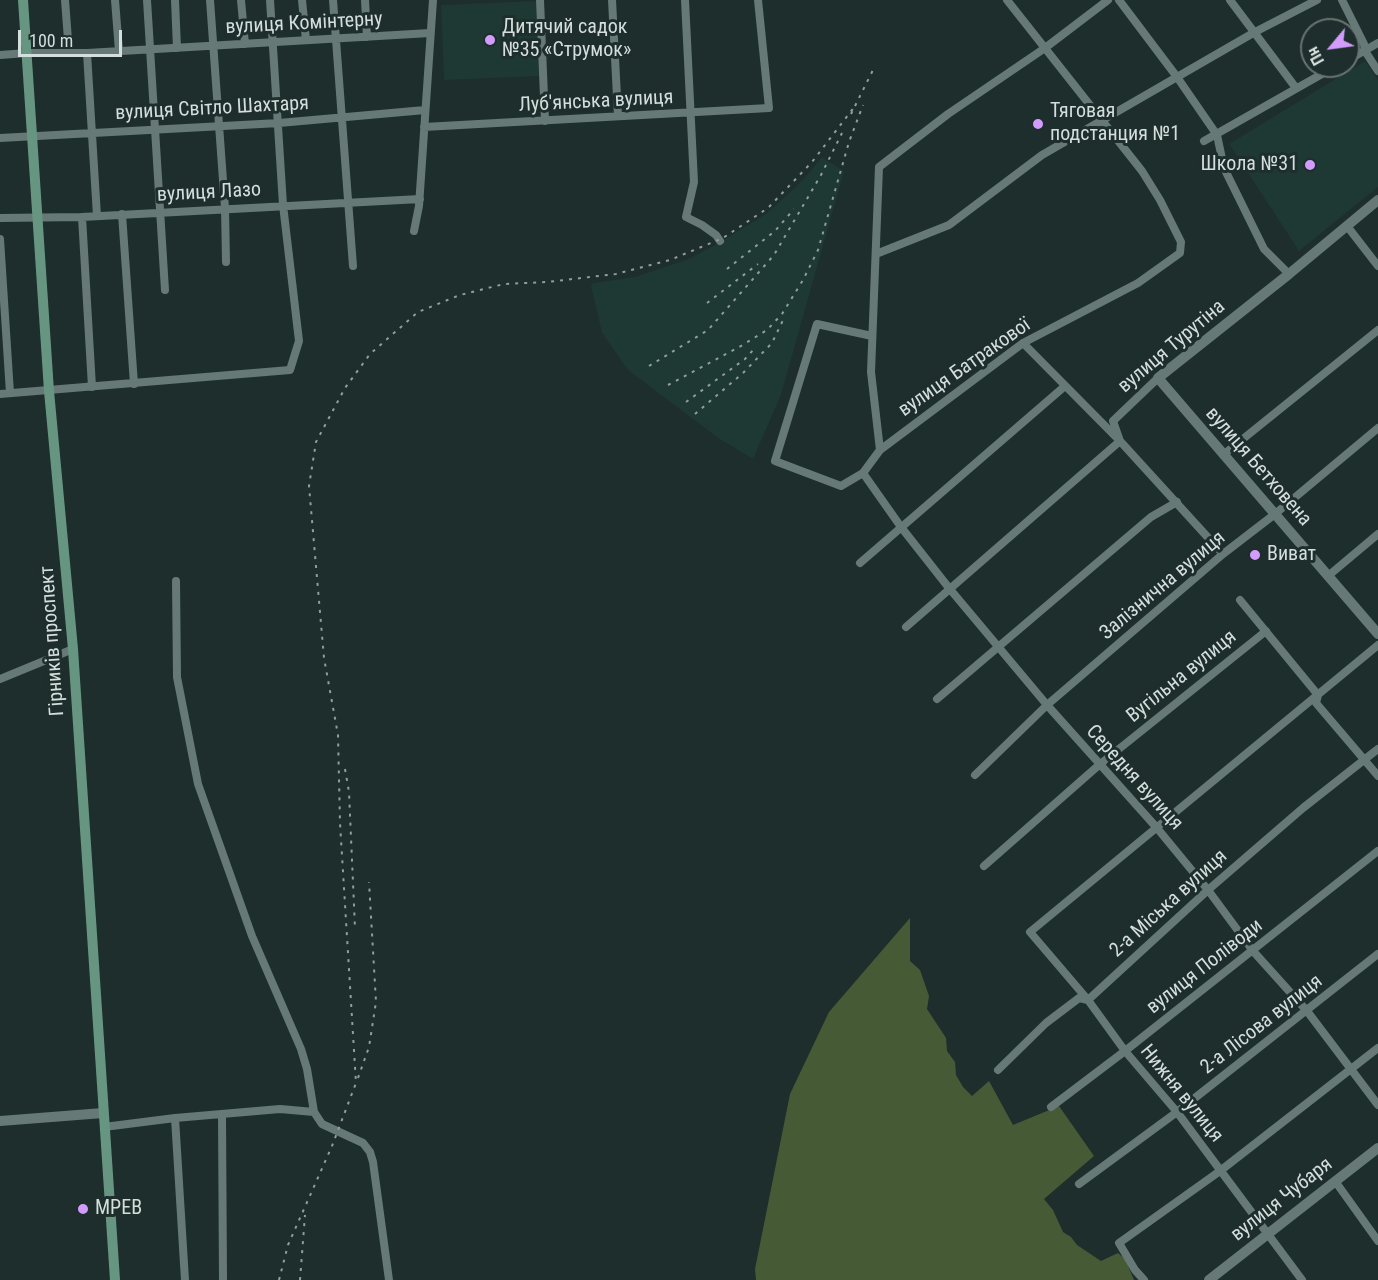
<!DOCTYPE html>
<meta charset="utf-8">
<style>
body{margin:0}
#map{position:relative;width:1378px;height:1280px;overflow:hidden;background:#1e2e2c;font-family:"Roboto Condensed",sans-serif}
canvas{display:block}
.north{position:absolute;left:1300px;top:18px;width:60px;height:60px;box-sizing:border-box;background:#1e2e2c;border:2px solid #677472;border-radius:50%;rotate:241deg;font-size:16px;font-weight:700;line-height:24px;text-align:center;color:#d4dedc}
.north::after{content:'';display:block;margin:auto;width:21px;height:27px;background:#d39cfc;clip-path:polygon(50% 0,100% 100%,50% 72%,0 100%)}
.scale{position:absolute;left:18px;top:30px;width:104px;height:27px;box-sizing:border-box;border:3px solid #d4dedc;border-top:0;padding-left:8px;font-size:18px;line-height:21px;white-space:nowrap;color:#d4dedc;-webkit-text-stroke:4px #1e2e2c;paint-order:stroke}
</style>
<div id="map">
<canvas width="1378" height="1280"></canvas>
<div class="north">Пн</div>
<div class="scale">100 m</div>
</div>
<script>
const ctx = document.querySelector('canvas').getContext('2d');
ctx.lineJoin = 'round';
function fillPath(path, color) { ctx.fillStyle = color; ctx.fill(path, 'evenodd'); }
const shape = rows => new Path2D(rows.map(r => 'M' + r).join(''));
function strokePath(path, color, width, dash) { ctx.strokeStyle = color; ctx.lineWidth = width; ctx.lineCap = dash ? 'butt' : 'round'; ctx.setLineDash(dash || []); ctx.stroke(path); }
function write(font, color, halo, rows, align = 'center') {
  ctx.font = font + ' "Roboto Condensed",sans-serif'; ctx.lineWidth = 6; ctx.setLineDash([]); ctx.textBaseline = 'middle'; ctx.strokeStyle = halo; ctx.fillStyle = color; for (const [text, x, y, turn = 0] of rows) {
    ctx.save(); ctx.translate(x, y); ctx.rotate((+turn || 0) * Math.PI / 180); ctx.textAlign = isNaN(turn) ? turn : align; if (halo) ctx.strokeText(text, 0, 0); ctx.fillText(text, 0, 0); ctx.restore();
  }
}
const built = shape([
 [536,1,539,76,444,80,441,5],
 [1365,61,1378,80,1378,187,1299,251,1229,144],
 [822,157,844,171,781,395,753,459,718,438,628,370,602,333,591,286,593,283,635,277,686,260,719,243,767,213,802,181]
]);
const green = shape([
 [910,918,910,961,920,970,929,996,927,1009,946,1038,947,1051,955,1062,956,1075,963,1087,972,1096,989,1081,1013,1125,1059,1106,1094,1156,1044,1199,1053,1210,1063,1232,1071,1237,1077,1245,1101,1261,1118,1253,1125,1259,1134,1280,756,1280,755,1269,790,1094,829,1012]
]);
const minor = shape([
 [65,0,69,53],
 [115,0,119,51],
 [147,0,165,290],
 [175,0,177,48],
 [210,0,225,208,226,262],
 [241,0,245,44],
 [302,0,306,40],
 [333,0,353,266],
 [365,0,367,37],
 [540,0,545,121],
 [612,0,618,116],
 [685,0,694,182,686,217,702,225,716,235,720,241],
 [1119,0,1177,77,1217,135,1224,168,1264,249,1289,274],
 [1230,0,1296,88],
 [1342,0,1364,44,1365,51,1378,71],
 [87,53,97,216],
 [0,55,27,53,87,53,430,33],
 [1348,60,1378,43],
 [424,127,769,108,758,0],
 [0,138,279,123,425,110],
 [1204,141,1336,66],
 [122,214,134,384],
 [82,217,92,387],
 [0,218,82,217,420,199],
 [1347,226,1378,266],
 [414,231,419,206,433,0],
 [0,239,10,393],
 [876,254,949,225,1042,155,1255,32,1317,0],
 [872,336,817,324,775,461,841,486,863,473,880,450,1023,343,1138,283,1180,253,1181,242,1160,200,1142,171,1007,0],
 [1023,343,1120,441,1223,554],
 [0,394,290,370,299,341,283,205,270,0],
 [880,450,871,372,879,167,948,114,1045,48,1108,0],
 [1223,455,1378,330],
 [863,473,901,527,949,588,1047,705,1157,828,1208,890,1253,951,1307,1011,1378,1105],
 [860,563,1065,386],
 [1328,576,1378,534],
 [176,581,177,677,198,784,252,936,301,1049,307,1069,314,1112,322,1124,363,1143,370,1152,373,1162,389,1280],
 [1240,600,1318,695,1316,703,1378,776],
 [906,627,1120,441,1113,421,1158,378],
 [0,679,73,649],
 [937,699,1151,517,1177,502],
 [975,775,1047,705,1223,554,1275,514,1378,428],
 [984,866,1099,765,1266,631],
 [998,1070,1046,1023,1079,998,1088,1000,1208,890,1303,808,1378,749],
 [1051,1107,1125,1051,1378,851],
 [222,1115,223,1280],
 [175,1118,185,1280],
 [104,1127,175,1118,280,1109,314,1112],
 [1335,1181,1378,1241],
 [1079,1184,1177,1112,1378,954],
 [1144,1280,1135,1270,1119,1243,1220,1171,1378,1048],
 [1302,1280,1177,1112,1125,1051,1088,1000,1030,932,1378,645]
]);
const tertiary = shape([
 [1378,200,1289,274,1158,378,1378,634],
 [0,1121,103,1113],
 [1209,1280,1378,1148]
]);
const secondary = shape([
 [23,0,49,391,73,649,115,1280]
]);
const rail = shape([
 [851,114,875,66],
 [727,269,775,231,794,209],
 [707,303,758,264],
 [649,366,708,330,774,255,821,175,842,133],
 [668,385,741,346,767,330,782,314,803,280,818,250,849,142,863,105],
 [686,402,745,359,754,349],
 [695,414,743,373,772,343,785,316],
 [345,769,349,792,355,928],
 [358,1078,369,1047,376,1002,369,882],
 [279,1280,288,1245,332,1146,356,1083,340,823,338,735,324,658,309,486,316,442,345,388,370,354,418,312,460,295,504,284,547,282,616,274,670,260,723,238,768,208,812,162,855,106],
 [300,1280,305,1215]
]);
const markers = [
 [490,40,6,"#d39cfc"],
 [1038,124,6,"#d39cfc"],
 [1310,165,6,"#d39cfc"],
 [1255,555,6,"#d39cfc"],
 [83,1209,6,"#d39cfc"]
];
const streetNames = [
 ["вулиця Комінтерну",304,24,-3],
 ["Луб'янська вулиця",596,102,-3],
 ["вулиця Світло Шахтаря",212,109,-3],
 ["вулиця Лазо",209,193,-3],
 ["вулиця Турутіна",1172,347,-40],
 ["вулиця Батракової",965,368,-35],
 ["вулиця Бетховена",1258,467,49],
 ["Залізнична вулиця",1163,586,-40],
 ["Гірників проспект",53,641,-94],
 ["Вугільна вулиця",1182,677,-39],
 ["Середня вулиця",1134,778,48],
 ["2-а Міська вулиця",1169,904,-42],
 ["вулиця Поліводи",1205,967,-38],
 ["2-а Лісова вулиця",1262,1025,-38],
 ["Нижня вулиця",1181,1094,51],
 ["вулиця Чубаря",1282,1200,-38]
];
const poiNames = [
 ["Дитячий садок",502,28],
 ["№35 «Струмок»",502,51],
 ["Тяговая",1050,112],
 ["подстанция №1",1050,135],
 ["Школа №31",1298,165,"right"],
 ["Виват",1267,555],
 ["МРЕВ",95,1209]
];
fillPath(built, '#1e3834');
fillPath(green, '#465b35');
strokePath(minor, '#677976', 8);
strokePath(tertiary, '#677976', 10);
strokePath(secondary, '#669681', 10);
strokePath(rail, '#919e9c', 2, [3, 6]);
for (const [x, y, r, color] of markers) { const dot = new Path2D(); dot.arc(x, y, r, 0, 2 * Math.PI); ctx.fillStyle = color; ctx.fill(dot); strokePath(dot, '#1e2e2c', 2); }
write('20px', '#d4dedc', '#1e2e2c', streetNames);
write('20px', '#d4dedc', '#1e2e2c', poiNames, 'left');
</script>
